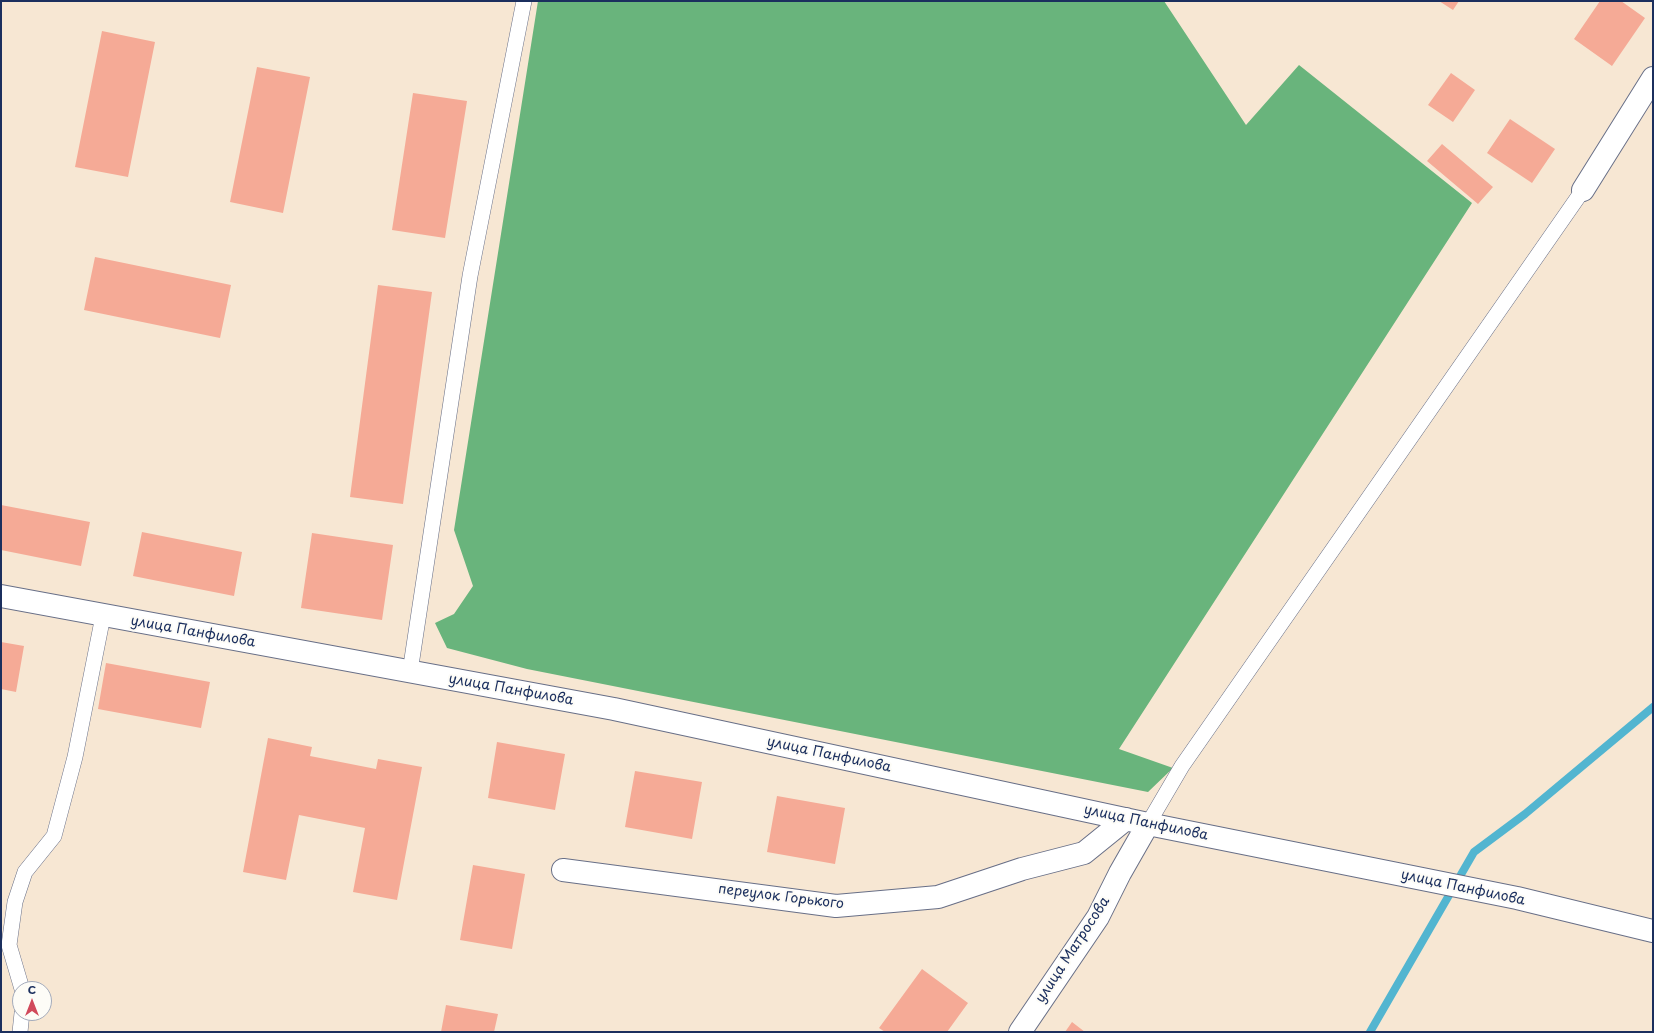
<!DOCTYPE html>
<meta charset="utf-8">
<style>
body{margin:0}
#map{position:relative;width:1654px;height:1033px;overflow:hidden;background:#f7e7d3;font-family:"Playpen Sans",sans-serif}
canvas{display:block}
.frame{position:absolute;inset:0;border:2px solid #1b2f5e;pointer-events:none}
.north{position:absolute;left:12px;top:981px;width:40px;height:40px;box-sizing:border-box;background:#fdfcf7;border:1px solid #a3aaba;border-radius:50%;rotate:0deg;font-size:11px;font-weight:700;line-height:16px;text-align:center;color:#1b2f5e}
.north::after{content:'';display:block;margin:auto;width:14px;height:18px;background:#d1495b;clip-path:polygon(50% 0,100% 100%,50% 72%,0 100%)}
</style>
<div id="map">
<canvas width="1654" height="1033"></canvas>
<div class="frame"></div>
<div class="north">С</div>
</div>
<script>
const ctx = document.querySelector('canvas').getContext('2d');
ctx.lineJoin = 'round';
function fillPath(path, color) { ctx.fillStyle = color; ctx.fill(path, 'evenodd'); }
const shape = rows => new Path2D(rows.map(r => 'M' + r).join(''));
function strokePath(path, color, width, dash) { ctx.strokeStyle = color; ctx.lineWidth = width; ctx.lineCap = dash ? 'butt' : 'round'; ctx.setLineDash(dash || []); ctx.stroke(path); }
function write(font, color, halo, rows, align = 'center') {
  ctx.font = font + ' "Playpen Sans",sans-serif'; ctx.lineWidth = 4; ctx.setLineDash([]); ctx.textBaseline = 'middle'; ctx.strokeStyle = halo; ctx.fillStyle = color; for (const [text, x, y, turn = 0] of rows) {
    ctx.save(); ctx.translate(x, y); ctx.rotate((+turn || 0) * Math.PI / 180); ctx.textAlign = isNaN(turn) ? turn : align; if (halo) ctx.strokeText(text, 0, 0); ctx.fillText(text, 0, 0); ctx.restore();
  }
}
const forest = shape([
 [538,1,1164,1,1246,125,1299,65,1472,203,1119,749,1173,768,1148,792,527,669,447,648,435,623,454,614,473,586,454,530]
]);
const stream = shape([
 [1370,1032,1474,852,1525,814,1653,707]
]);
const building = shape([
 [1439,1,1459,1,1453,10],
 [1600,1,1621,1,1645,18,1612,66,1574,39],
 [102,31,155,42,128,177,75,167],
 [257,67,310,77,283,213,230,202],
 [1451,73,1475,90,1453,122,1428,105],
 [413,93,467,101,445,238,392,230],
 [1510,119,1555,149,1532,183,1487,153],
 [1442,144,1493,187,1478,204,1427,161],
 [95,257,231,285,220,338,84,310],
 [378,285,432,292,403,504,350,497],
 [1,505,90,522,81,566,1,550],
 [142,532,242,552,234,596,133,576],
 [312,533,393,545,382,620,301,608],
 [1,642,24,646,16,692,1,689],
 [106,663,210,682,201,728,98,709],
 [268,738,312,747,310,756,376,769,378,759,422,767,397,900,353,892,365,828,299,815,286,880,243,872],
 [497,742,565,754,555,810,488,798],
 [635,771,702,782,692,839,625,827],
 [777,796,845,808,835,864,767,852],
 [473,865,525,874,512,949,460,940],
 [922,969,968,1003,947,1032,885,1032,879,1028],
 [446,1005,498,1014,494,1032,441,1032],
 [1072,1022,1085,1032,1065,1032]
]);
const lane = shape([
 [410,672,470,276,524,1],
 [1148,824,1182,766,1583,190],
 [22,989,9,945,15,902,25,872,54,836,75,757,103,616],
 [20,1032,22,1013]
]);
const street = shape([
 [1583,190,1653,78],
 [1,596,614,709,1148,824,1517,898,1653,931],
 [563,870,836,906,938,897,1022,869,1084,853,1126,819],
 [1020,1032,1098,917,1120,873,1148,824]
]);
const streetNames = [
 ["улица Панфилова",193,632,10],
 ["улица Панфилова",511,690,10],
 ["улица Панфилова",829,755,12],
 ["улица Панфилова",1146,823,12],
 ["улица Панфилова",1463,888,12],
 ["переулок Горького",781,897,7],
 ["улица Матросова",1073,950,-57]
];
fillPath(forest, '#69b47c');
strokePath(stream, '#52b5d0', 8);
fillPath(building, '#f5aa96');
strokePath(lane, '#686f87', 16);
strokePath(street, '#686f87', 24);
strokePath(lane, '#fff', 15);
strokePath(street, '#fff', 22);
write('14px', '#1b2f5e', '#fdfcf7', streetNames);
</script>
